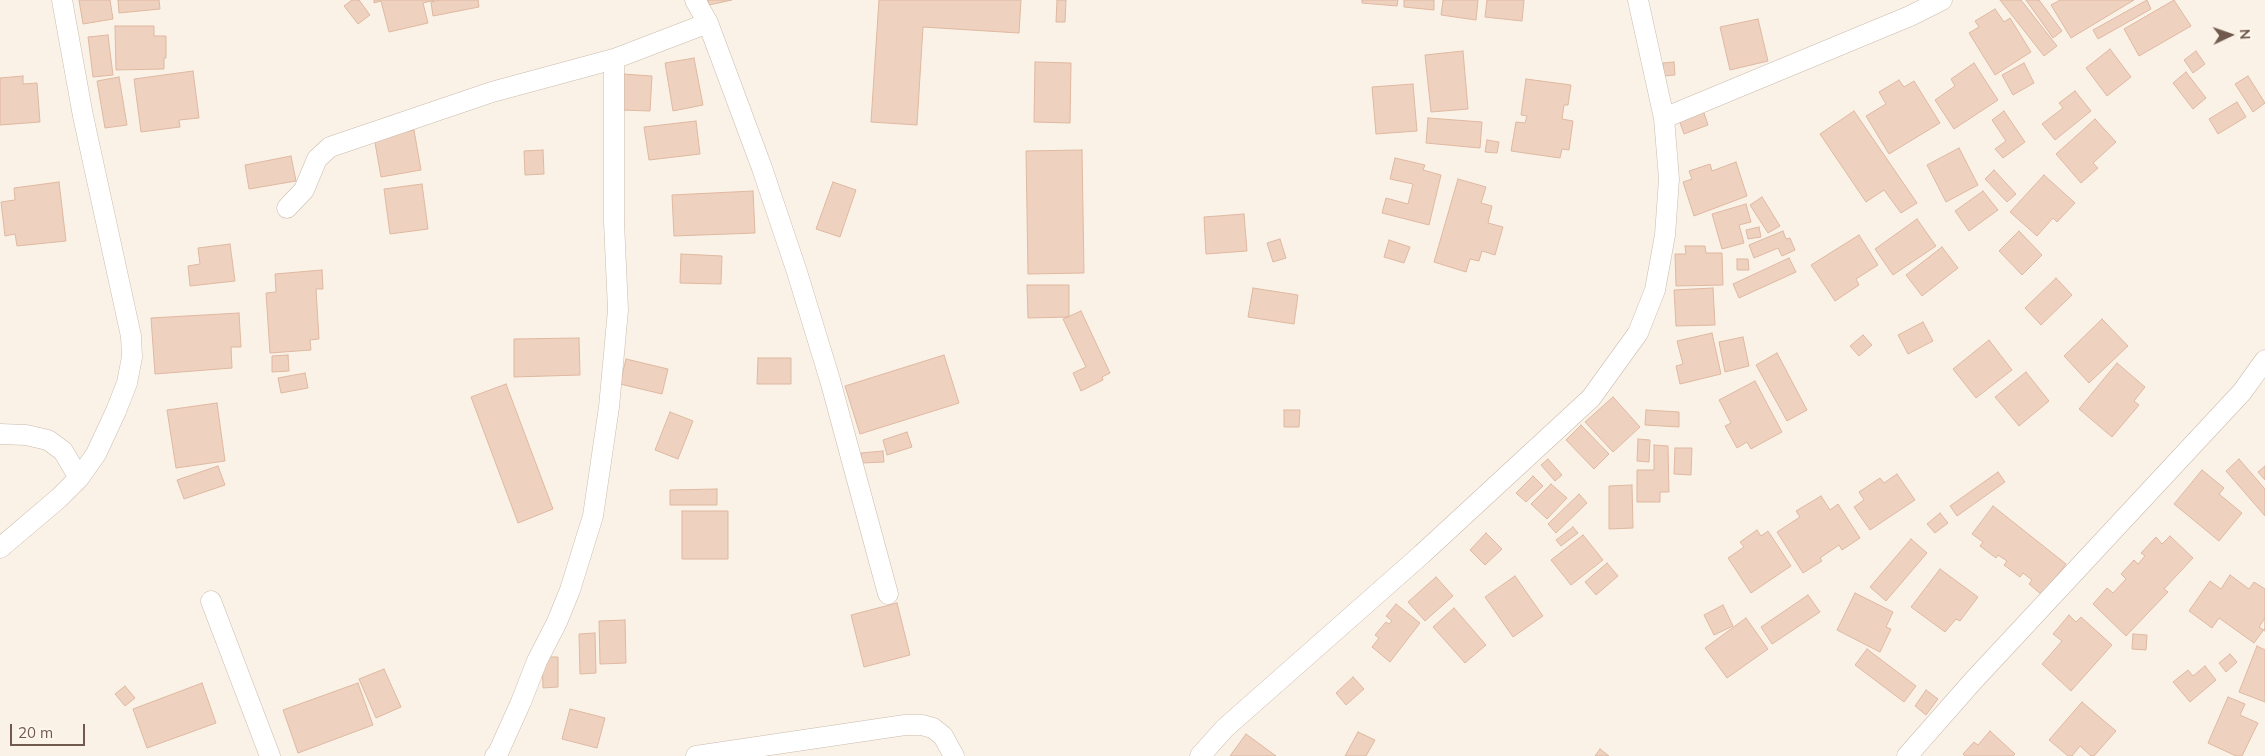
<!DOCTYPE html>
<style>
body{margin:0}
#map{position:relative;width:2265px;height:756px;overflow:hidden;background:#faf2e6;font-family:Mulish,sans-serif}
canvas{display:block}
.north{position:absolute;left:2205px;top:10px;width:50px;height:50px;-webkit-text-stroke:4px #fef6eb;paint-order:stroke;rotate:87deg;font-size:14px;font-weight:700;line-height:20px;text-align:center;color:#71594d}
.north::after{content:'';display:block;margin:auto;width:18px;height:22px;background:#71594d;clip-path:polygon(50% 0,100% 100%,50% 72%,0 100%)}
.scale{position:absolute;left:10px;top:724px;width:75px;height:22px;box-sizing:border-box;border:2px solid #71594d;border-top:0;padding-left:6px;font-size:15px;line-height:18px;white-space:nowrap;color:#71594d;-webkit-text-stroke:4px #fef6eb;paint-order:stroke}
</style>
<div id="map">
<canvas width="2265" height="756"></canvas>
<div class="north">N</div>
<div class="scale">20 m</div>
</div>
<script>
const ctx = document.querySelector('canvas').getContext('2d');
ctx.lineJoin = 'round';
function fillPath(path, color) { ctx.fillStyle = color; ctx.fill(path, 'evenodd'); }
const shape = rows => new Path2D(rows.map(r => 'M' + r).join(''));
function strokePath(path, color, width, dash) { ctx.strokeStyle = color; ctx.lineWidth = width; ctx.lineCap = dash ? 'butt' : 'round'; ctx.setLineDash(dash || []); ctx.stroke(path); }
const building = shape([
 [79,0,110,0,113,19,83,24,79,0],
 [118,0,159,0,160,9,119,13,118,0],
 [352,0,359,0,370,15,358,24,344,6,352,0],
 [374,0,435,0,423,3,428,23,389,32,381,1,374,3,374,0],
 [478,0,479,7,433,16,431,2,440,0,478,0],
 [708,0,732,0,709,5,708,0],
 [879,0,1021,0,1019,33,923,27,917,125,871,122,879,0],
 [1057,0,1066,0,1065,22,1056,22,1057,0],
 [1362,0,1398,0,1397,6,1362,3,1362,0],
 [1404,0,1434,0,1434,10,1404,7,1404,0],
 [1443,0,1478,0,1476,20,1441,15,1443,0],
 [1487,0,1524,0,1522,21,1485,17,1487,0],
 [2000,0,2021,0,2057,46,2044,56,2000,0],
 [2026,0,2039,0,2062,31,2053,38,2026,0],
 [2060,0,2134,0,2071,38,2051,5,2060,0],
 [2147,0,2151,9,2098,39,2093,30,2147,0],
 [2174,0,2191,26,2139,56,2124,29,2174,0],
 [1995,9,2004,22,2010,18,2031,52,1995,75,1969,33,1979,27,1975,21,1995,9],
 [1758,19,1768,61,1730,70,1720,27,1758,19],
 [115,26,154,26,154,36,166,36,166,58,164,58,164,69,116,70,115,26],
 [108,35,113,75,93,77,88,37,108,35],
 [2110,49,2131,77,2107,96,2086,68,2110,49],
 [1463,51,1468,109,1431,112,1425,55,1463,51],
 [2196,51,2205,64,2193,73,2184,60,2196,51],
 [694,58,703,105,673,111,665,63,694,58],
 [1035,62,1071,63,1070,123,1034,122,1035,62],
 [1674,62,1675,75,1664,76,1663,63,1674,62],
 [1974,63,1998,100,1954,129,1935,100,1955,86,1951,79,1974,63],
 [2024,63,2034,83,2013,95,2002,75,2024,63],
 [193,71,199,118,179,120,180,127,141,132,134,79,193,71],
 [2186,72,2206,98,2193,109,2173,83,2186,72],
 [623,74,652,76,650,111,621,110,623,74],
 [23,76,23,84,37,83,40,122,0,125,0,78,23,76],
 [2248,76,2265,103,2253,112,2235,84,2248,76],
 [119,77,127,125,105,128,97,81,119,77],
 [1526,79,1571,85,1568,105,1564,105,1562,119,1573,121,1569,150,1562,149,1560,158,1511,151,1516,122,1525,123,1527,116,1521,115,1526,79],
 [1899,80,1904,87,1914,81,1940,123,1889,154,1866,116,1886,104,1879,92,1899,80],
 [1413,84,1417,131,1376,134,1372,87,1413,84],
 [2075,91,2091,111,2055,140,2042,124,2063,108,2059,103,2075,91],
 [2237,102,2246,117,2218,134,2209,119,2237,102],
 [1703,110,1708,125,1684,134,1679,120,1703,110],
 [1854,111,1917,203,1901,213,1884,190,1866,202,1820,134,1854,111],
 [2004,111,2025,142,2003,158,1995,149,2006,141,1992,120,2004,111],
 [1428,118,1482,122,1480,148,1426,143,1428,118],
 [2095,119,2116,142,2093,163,2098,168,2081,183,2056,154,2095,119],
 [696,121,700,154,649,160,644,127,696,121],
 [414,130,421,170,381,177,374,137,414,130],
 [1487,140,1499,142,1497,153,1485,152,1487,140],
 [1959,148,1978,185,1946,202,1927,165,1959,148],
 [543,150,544,174,525,175,524,151,543,150],
 [1082,150,1084,273,1028,274,1026,151,1082,150],
 [291,156,296,181,249,189,245,165,291,156],
 [1395,158,1425,165,1423,170,1441,175,1429,225,1382,213,1386,198,1408,204,1413,184,1390,179,1395,158],
 [1736,162,1747,196,1694,216,1683,182,1692,179,1689,171,1710,164,1712,171,1736,162],
 [1994,170,2016,194,2007,202,1985,179,1994,170],
 [2044,175,2075,203,2057,222,2053,218,2037,236,2010,212,2044,175],
 [1458,179,1486,187,1481,203,1492,206,1488,223,1503,227,1495,255,1482,251,1479,261,1470,259,1466,272,1434,262,1458,179],
 [59,182,66,241,17,246,15,234,5,236,1,202,15,200,14,188,59,182],
 [833,182,856,190,840,237,816,229,833,182],
 [422,184,428,229,390,234,384,189,422,184],
 [753,191,755,233,674,236,672,195,753,191],
 [1983,191,1998,210,1969,231,1955,211,1983,191],
 [1762,197,1780,226,1768,233,1750,205,1762,197],
 [1746,204,1751,222,1739,225,1744,243,1722,249,1712,214,1746,204],
 [1244,214,1247,251,1206,254,1204,217,1244,214],
 [1917,219,1936,246,1893,275,1875,249,1917,219],
 [1759,227,1761,237,1748,239,1746,230,1759,227],
 [1783,231,1786,239,1790,238,1795,250,1782,256,1778,248,1754,258,1749,245,1783,231],
 [2019,231,2042,255,2022,275,1999,251,2019,231],
 [1859,235,1878,265,1856,279,1859,285,1835,301,1811,265,1859,235],
 [1280,239,1286,258,1273,262,1267,243,1280,239],
 [1389,240,1410,247,1404,263,1384,257,1389,240],
 [230,244,235,281,190,286,188,266,200,264,198,248,230,244],
 [1685,246,1705,246,1706,253,1722,253,1723,285,1676,286,1675,254,1686,254,1685,246],
 [1942,247,1958,268,1922,296,1906,275,1942,247],
 [681,254,722,256,721,284,680,283,681,254],
 [1789,258,1796,272,1739,298,1733,284,1789,258],
 [1737,259,1748,259,1749,270,1737,270,1737,259],
 [322,270,323,289,316,289,319,339,310,340,311,350,270,353,266,293,276,292,275,274,322,270],
 [2056,278,2072,295,2041,325,2025,308,2056,278],
 [1027,285,1069,285,1069,317,1028,318,1027,285],
 [1253,288,1298,295,1294,324,1248,317,1253,288],
 [1713,288,1715,325,1676,326,1674,290,1713,288],
 [1081,311,1110,373,1102,377,1103,380,1081,391,1073,373,1086,367,1063,319,1081,311],
 [239,313,241,347,231,347,232,368,155,374,151,318,239,313],
 [2102,319,2128,346,2089,383,2064,356,2102,319],
 [1923,322,1933,341,1908,354,1898,335,1923,322],
 [1712,333,1721,374,1680,384,1676,366,1683,364,1677,341,1712,333],
 [1863,335,1872,345,1859,356,1850,346,1863,335],
 [1743,337,1749,366,1725,372,1719,342,1743,337],
 [579,338,580,375,514,377,514,339,579,338],
 [1989,340,2012,370,1976,398,1953,369,1989,340],
 [1777,353,1807,410,1787,421,1756,365,1777,353],
 [288,355,289,371,272,372,272,356,288,355],
 [944,355,959,403,860,434,845,386,944,355],
 [758,358,791,358,791,384,757,384,758,358],
 [626,359,668,369,662,394,620,384,626,359],
 [2117,363,2145,387,2134,401,2139,405,2112,437,2079,409,2117,363],
 [2026,372,2049,401,2019,426,1995,397,2026,372],
 [305,373,308,388,281,393,278,378,305,373],
 [1755,381,1782,432,1751,449,1747,442,1737,448,1725,426,1731,423,1719,400,1755,381],
 [506,384,553,509,518,523,471,397,506,384],
 [1613,397,1640,427,1613,452,1585,422,1613,397],
 [217,403,225,461,176,468,167,410,217,403],
 [1284,410,1300,410,1299,427,1284,427,1284,410],
 [1646,410,1679,412,1679,427,1645,425,1646,410],
 [670,412,693,421,678,459,655,450,670,412],
 [1581,425,1609,454,1594,469,1566,440,1581,425],
 [907,432,912,447,887,455,883,440,907,432],
 [1638,439,1650,440,1649,462,1637,461,1638,439],
 [1654,445,1668,446,1669,492,1660,492,1660,502,1637,502,1637,470,1654,470,1654,445],
 [1675,448,1692,448,1691,475,1674,474,1675,448],
 [883,451,884,462,862,463,861,453,883,451],
 [1548,459,1562,475,1555,481,1541,465,1548,459],
 [2239,459,2265,489,2265,516,2226,471,2239,459],
 [218,466,225,485,184,499,177,480,218,466],
 [2265,466,2265,480,2258,472,2265,466],
 [2202,470,2224,488,2219,494,2242,513,2219,541,2174,504,2202,470],
 [1998,472,2005,482,1957,516,1950,506,1998,472],
 [1897,474,1915,500,1870,530,1854,507,1864,500,1859,492,1880,478,1884,483,1897,474],
 [1533,476,1543,486,1526,502,1516,493,1533,476],
 [1551,484,1567,498,1547,519,1531,504,1551,484],
 [1632,485,1633,528,1609,529,1609,486,1632,485],
 [717,489,717,505,670,505,670,490,717,489],
 [1579,494,1587,503,1556,533,1548,524,1579,494],
 [1821,496,1830,510,1838,504,1860,538,1842,550,1839,545,1820,558,1822,561,1803,573,1777,532,1800,517,1796,511,1821,496],
 [1993,506,2066,564,2042,595,2029,584,2032,580,2023,573,2020,577,2004,565,2007,561,1998,555,1996,558,1980,546,1983,542,1972,534,1993,506],
 [682,511,728,511,728,559,682,559,682,511],
 [1940,513,1948,523,1935,533,1927,524,1940,513],
 [1573,527,1578,533,1561,546,1556,540,1573,527],
 [1757,530,1761,536,1768,531,1791,566,1751,593,1728,558,1744,547,1740,542,1757,530],
 [1486,533,1502,549,1485,565,1470,550,1486,533],
 [1583,535,1603,560,1571,585,1551,560,1583,535],
 [2170,536,2193,558,2164,589,2168,592,2126,636,2093,604,2107,588,2113,593,2126,579,2121,574,2134,560,2138,564,2145,556,2141,553,2156,537,2162,544,2170,536],
 [1911,539,1927,553,1886,601,1870,587,1911,539],
 [1607,563,1618,576,1596,595,1585,582,1607,563],
 [1940,569,1978,597,1960,621,1956,619,1945,632,1911,607,1940,569],
 [2230,575,2249,589,2254,582,2265,589,2265,628,2254,643,2219,618,2212,628,2189,611,2210,581,2221,589,2230,575],
 [1515,576,1543,616,1513,637,1485,597,1515,576],
 [1436,577,1453,596,1425,621,1408,602,1436,577],
 [1855,593,1893,612,1886,627,1891,629,1880,652,1837,630,1855,593],
 [1808,595,1820,612,1772,644,1761,627,1808,595],
 [897,603,910,655,864,667,851,615,897,603],
 [1396,604,1420,623,1390,662,1372,647,1379,638,1375,635,1386,622,1389,624,1392,621,1386,616,1396,604],
 [1723,605,1733,626,1714,635,1704,615,1723,605],
 [1454,608,1486,645,1465,663,1433,627,1454,608],
 [2069,615,2076,622,2081,617,2112,645,2071,691,2042,664,2062,641,2053,634,2069,615],
 [1746,618,1768,649,1727,678,1705,648,1746,618],
 [2265,618,2265,631,2259,627,2265,618],
 [625,620,626,663,600,664,599,621,625,620],
 [595,633,596,673,580,674,579,634,595,633],
 [2133,634,2147,635,2146,650,2132,649,2133,634],
 [2257,646,2265,650,2265,702,2239,692,2257,646],
 [1867,649,1916,686,1904,702,1855,665,1867,649],
 [2230,654,2237,662,2226,672,2219,663,2230,654],
 [542,657,558,657,558,687,543,688,542,657],
 [2205,666,2216,680,2190,702,2173,682,2188,670,2193,676,2205,666],
 [384,669,401,707,376,718,359,679,384,669],
 [1353,677,1364,689,1346,705,1336,693,1353,677],
 [202,683,216,723,147,748,133,709,202,683],
 [358,683,373,725,298,753,283,710,358,683],
 [125,686,135,698,125,706,115,694,125,686],
 [1926,690,1938,699,1926,715,1915,706,1926,690],
 [2228,697,2245,704,2240,715,2258,723,2242,756,2236,756,2208,743,2228,697],
 [2082,702,2116,731,2094,756,2091,756,2080,746,2072,756,2068,756,2049,740,2082,702],
 [570,709,605,718,597,748,562,739,570,709],
 [1990,731,2015,754,2013,756,1965,756,1963,754,1974,742,1978,745,1990,731],
 [1358,732,1375,740,1366,756,1345,756,1358,732],
 [1246,734,1276,756,1230,756,1246,734],
 [1600,749,1609,756,1595,756,1600,749]
]);
const minor = shape([
 [695,0,708,23,762,168,797,272,830,380,888,594],
 [1664,118,1910,16,1942,0],
 [287,208,304,190,317,159,330,147,492,92,614,59],
 [0,434,26,435,48,440,63,451,79,478],
 [0,548,59,498,79,478,96,454,116,411,127,383,132,357,131,336,83,116,62,0],
 [211,601,270,756],
 [495,756,498,753,521,702,537,661,557,622,570,590,593,516,609,407,618,310,614,222,614,59,708,23],
 [696,756,905,725,922,725,933,728,943,736,954,756],
 [1200,756,1225,728,1421,555,1591,398,1638,333,1655,290,1665,235,1669,179,1664,118,1638,0],
 [1907,756,1973,681,2242,392,2265,360]
]);
fillPath(building, '#eed1bf');
strokePath(building, '#dfb8a1', 1);
strokePath(minor, '#cbbaad', 21);
strokePath(minor, '#fff', 20);
</script>
